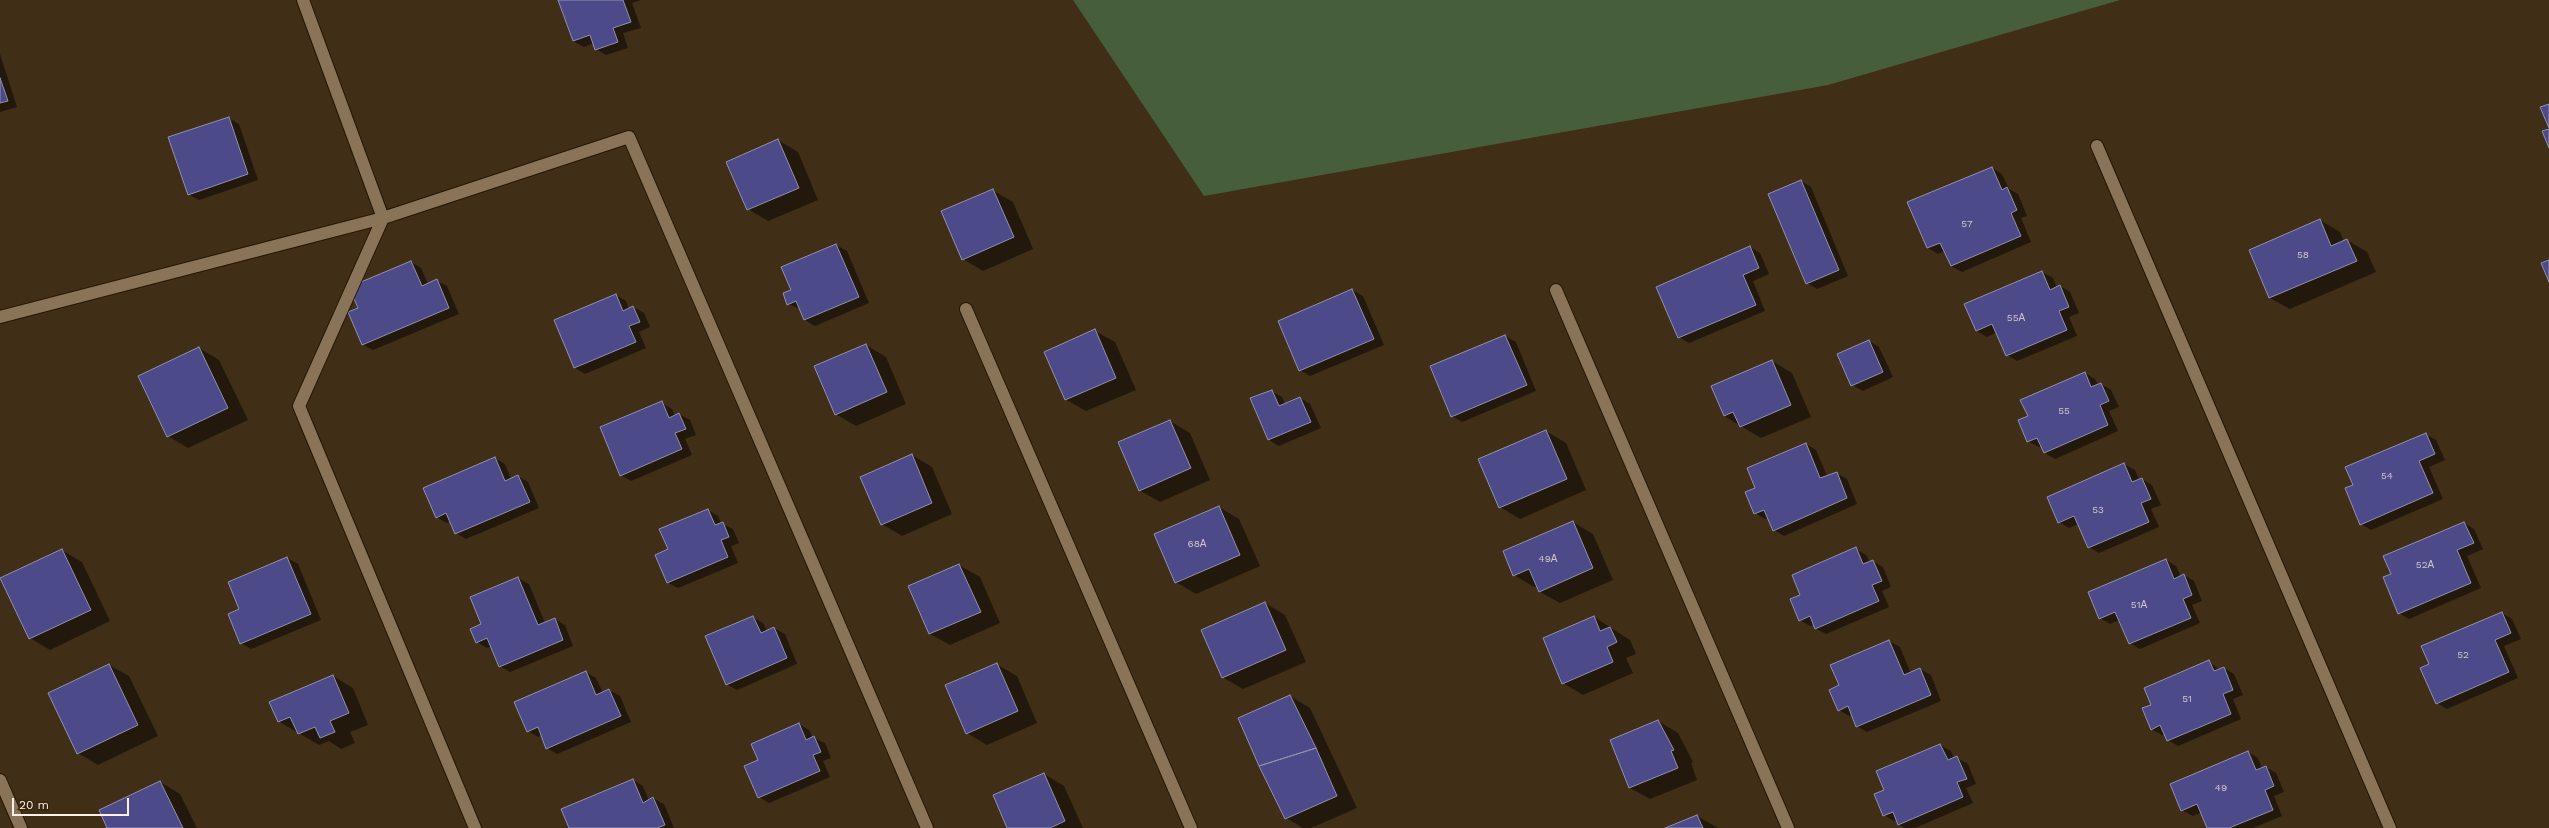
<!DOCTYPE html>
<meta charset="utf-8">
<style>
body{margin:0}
#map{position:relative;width:2549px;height:828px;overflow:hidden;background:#402e16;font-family:"Work Sans",sans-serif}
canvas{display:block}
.scale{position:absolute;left:12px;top:798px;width:117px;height:18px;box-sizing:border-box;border:2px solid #fdf1e3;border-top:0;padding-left:5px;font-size:12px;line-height:14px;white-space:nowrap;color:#fdf1e3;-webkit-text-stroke:3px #36240c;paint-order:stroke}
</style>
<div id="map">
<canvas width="2549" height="828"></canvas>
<div class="scale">20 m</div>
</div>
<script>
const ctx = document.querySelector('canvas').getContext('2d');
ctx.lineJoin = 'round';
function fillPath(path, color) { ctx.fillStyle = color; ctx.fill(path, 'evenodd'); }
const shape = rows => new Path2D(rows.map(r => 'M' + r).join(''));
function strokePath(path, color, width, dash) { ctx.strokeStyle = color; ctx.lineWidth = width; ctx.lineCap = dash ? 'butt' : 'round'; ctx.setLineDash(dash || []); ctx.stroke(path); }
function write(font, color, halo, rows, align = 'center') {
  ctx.font = font + ' "Work Sans",sans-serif'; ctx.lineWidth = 3.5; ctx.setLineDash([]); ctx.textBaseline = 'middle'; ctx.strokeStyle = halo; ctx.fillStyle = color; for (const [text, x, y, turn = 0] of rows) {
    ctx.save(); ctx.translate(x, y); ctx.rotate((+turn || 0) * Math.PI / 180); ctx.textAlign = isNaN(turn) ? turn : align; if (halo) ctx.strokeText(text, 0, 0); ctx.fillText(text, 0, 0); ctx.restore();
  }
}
const green = shape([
 [1073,0,2120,0,1828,85,1204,196]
]);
const shadow = shape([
 [560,0,641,0,632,3,641,28,623,33,628,48,606,55,596,49,594,43,584,47,573,41],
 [0,54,17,107,0,112],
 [229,118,239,124,258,180,199,200,188,194],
 [778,140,798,152,818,200,768,221,748,209],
 [1992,168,2002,174,2009,189,2018,194,2027,216,2021,218,2031,242,1962,272,1951,266,1945,251,1938,254,1928,248],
 [1801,181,1811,187,1848,276,1817,289,1807,283],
 [992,190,1013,202,1033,249,983,271,963,259],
 [2320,220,2340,232,2344,242,2347,240,2367,252,2376,272,2290,309,2270,298,2250,251],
 [836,245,847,251,869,303,815,326,805,320,800,309,788,304,792,290],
 [1750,247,1760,253,1769,274,1753,281,1765,311,1689,343,1679,337],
 [411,262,421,268,428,284,437,281,447,286,459,314,373,350,362,344,359,309],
 [2042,272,2053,278,2057,288,2060,286,2070,292,2079,313,2069,317,2077,336,2017,361,2007,355,1997,332,1987,337,1977,331,1966,305],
 [1352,290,1363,296,1384,345,1310,376,1300,370],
 [616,295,626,301,629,309,633,307,644,313,650,327,639,332,646,348,585,374,575,368,555,321],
 [1095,331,1115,342,1136,390,1086,411,1065,399],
 [1505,336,1516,342,1536,391,1462,422,1452,416],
 [1869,341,1879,347,1893,377,1863,391,1852,385],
 [866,345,886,357,906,404,856,426,836,414],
 [199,348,219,360,248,420,188,448,168,436],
 [1772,361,1792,373,1811,417,1761,438,1724,416],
 [2085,373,2095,379,2098,385,2101,384,2111,390,2119,407,2109,411,2118,431,2055,459,2045,453,2042,446,2039,447,2028,441,2029,416],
 [1271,391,1282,397,1285,404,1300,398,1310,404,1321,428,1279,446,1269,440,1252,399],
 [662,403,672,409,675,416,679,414,690,420,696,435,685,439,692,455,631,481,621,475],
 [1170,421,1190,433,1210,480,1160,502,1139,490],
 [1546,431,1566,443,1586,490,1520,519,1500,507],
 [2425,434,2436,440,2445,460,2429,467,2443,499,2371,530,2361,524,2354,485],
 [1806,444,1816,450,1827,476,1836,473,1847,479,1857,504,1784,536,1774,530,1768,518,1765,519,1755,513,1756,489],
 [912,455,932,467,952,514,902,536,882,524],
 [495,458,505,464,511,479,518,476,528,482,539,508,466,539,456,533,450,521,447,523,436,517],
 [2124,464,2135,470,2139,480,2142,479,2152,485,2161,505,2151,509,2159,527,2099,553,2089,547,2079,524,2069,528,2059,522],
 [1219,507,1239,519,1260,566,1196,594,1176,582],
 [708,510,718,516,721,523,733,529,739,543,731,546,738,563,678,588,667,582,669,550],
 [1573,522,1593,534,1613,580,1560,603,1540,592,1537,586,1534,587,1514,575],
 [2464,523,2474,529,2483,549,2467,556,2481,588,2409,619,2399,613,2392,575],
 [1856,549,1866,555,1870,562,1873,561,1883,567,1891,587,1882,591,1889,607,1826,634,1815,628,1814,624,1810,626,1800,620,1802,595],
 [61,550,82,562,110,621,50,650,30,638],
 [287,558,298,564,321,620,251,649,241,643],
 [2166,560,2176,566,2181,577,2184,575,2194,581,2202,601,2192,605,2200,623,2140,649,2130,643,2120,620,2110,624,2100,618],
 [959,565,980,577,1000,623,950,645,930,634,909,586],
 [518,578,529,584,545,623,555,619,565,625,573,646,510,672,500,666,492,646,487,648,477,642,482,625],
 [1265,603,1285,615,1306,662,1243,689,1222,677],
 [2502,613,2512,619,2521,639,2504,646,2518,678,2447,709,2437,703,2430,665],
 [753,617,763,623,767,631,774,628,785,634,797,664,737,690,726,684],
 [1594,617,1630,640,1636,654,1626,658,1633,673,1583,695,1563,683],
 [1889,641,1900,647,1911,674,1920,669,1931,675,1941,701,1867,732,1857,726,1852,715,1849,716,1839,710,1840,686],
 [2209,662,2220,670,2224,668,2234,674,2243,695,2233,699,2241,719,2178,746,2168,740,2165,734,2162,735,2151,729],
 [996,664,1017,676,1037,723,987,745,967,733],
 [109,665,129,676,158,736,98,765,78,753],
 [586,672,596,678,603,693,609,690,620,696,631,722,557,754,547,748,542,735,538,737,528,731],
 [333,676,353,688,368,725,350,732,355,743,341,749,329,741,319,745,278,721],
 [1290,696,1310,708,1357,808,1311,828,1303,828,1286,818],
 [1658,721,1678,733,1693,762,1691,763,1697,780,1650,799,1630,788,1611,741],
 [799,724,809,730,813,738,825,743,831,758,823,761,830,777,769,803,759,797,759,761],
 [1940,745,1951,751,1954,759,1957,758,1968,764,1976,784,1966,788,1973,803,1915,828,1905,828,1899,825,1897,820,1894,821,1884,815,1885,791],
 [2248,752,2258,758,2262,769,2266,767,2276,773,2284,792,2274,796,2282,816,2253,828,2208,828,2202,812,2193,816,2182,810],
 [1044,774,1064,786,1083,828,1008,828],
 [633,780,643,786,649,801,653,798,664,804,674,828,570,828],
 [160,782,180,794,197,828,108,828],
 [1697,816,1718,828,1667,828]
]);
const building = shape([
 [558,0,623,0,631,22,613,28,618,42,595,50,590,35,573,41,558,0],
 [0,78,8,101,0,103,0,78],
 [2549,104,2549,128,2540,107,2549,104],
 [229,117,248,174,188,195,168,137,229,117],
 [2549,129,2549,148,2542,131,2549,129],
 [778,139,799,188,747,210,726,162,778,139],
 [1992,167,2002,190,2007,187,2017,210,2011,213,2021,236,1951,266,1940,243,1927,248,1907,202,1992,167],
 [1801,180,1839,270,1806,284,1768,194,1801,180],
 [993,189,1014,237,962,260,941,211,993,189],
 [2320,219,2331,246,2347,239,2357,261,2269,298,2249,250,2320,219],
 [836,244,859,297,804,320,796,301,787,305,783,293,791,290,781,267,836,244],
 [1750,246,1759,268,1743,275,1756,305,1678,338,1656,287,1750,246],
 [2549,260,2549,282,2541,263,2549,260],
 [411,261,422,286,437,279,449,308,362,345,348,312,358,308,349,287,411,261],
 [2042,271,2050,290,2060,285,2069,307,2059,311,2067,330,2006,356,1992,324,1976,331,1964,304,2042,271],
 [1352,289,1374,339,1299,371,1278,321,1352,289],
 [616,294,623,311,633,306,640,322,629,326,636,342,574,368,554,320,616,294],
 [1095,329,1116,378,1065,400,1044,352,1095,329],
 [1505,335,1527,385,1451,417,1430,366,1505,335],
 [1869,340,1883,372,1851,386,1837,354,1869,340],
 [866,344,887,392,835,415,814,366,866,344],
 [199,347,228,408,167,437,138,376,199,347],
 [1772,360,1791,405,1740,427,1733,412,1724,416,1711,386,1772,360],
 [2085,372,2091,387,2101,383,2109,401,2100,405,2108,425,2044,453,2037,438,2027,442,2018,420,2028,416,2020,400,2085,372],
 [1272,390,1279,406,1300,397,1311,422,1268,440,1250,398,1272,390],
 [662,401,669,418,679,413,686,429,675,433,682,449,620,476,600,427,662,401],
 [1170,420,1191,468,1139,491,1118,442,1170,420],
 [1546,430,1567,479,1499,508,1478,459,1546,430],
 [2426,433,2435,454,2419,461,2433,493,2360,525,2345,488,2353,485,2345,467,2426,433],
 [1806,443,1820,478,1837,472,1847,498,1773,531,1764,510,1754,514,1745,492,1755,488,1747,468,1806,443],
 [912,454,932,503,881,525,860,477,912,454],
 [495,457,505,481,518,475,530,502,455,534,446,513,436,518,423,488,495,457],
 [2124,463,2132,482,2142,478,2151,499,2141,503,2149,522,2088,548,2074,516,2058,523,2047,497,2124,463],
 [1219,506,1240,555,1175,583,1154,534,1219,506],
 [708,509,715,525,723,522,729,537,721,540,728,557,667,583,655,555,668,549,659,529,708,509],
 [1573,521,1593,568,1539,592,1529,569,1513,576,1503,551,1573,521],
 [2464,522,2474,543,2457,550,2471,583,2398,614,2383,577,2391,574,2383,556,2464,522],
 [1856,547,1863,564,1873,560,1882,581,1872,585,1879,601,1815,629,1810,616,1799,621,1790,599,1800,595,1792,575,1856,547],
 [62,549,91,610,29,639,0,578,62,549],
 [287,557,311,614,240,644,228,614,239,609,228,582,287,557],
 [2166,559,2174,579,2184,574,2192,595,2183,599,2191,618,2129,644,2115,612,2099,619,2088,592,2166,559],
 [959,564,981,612,929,634,908,586,959,564],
 [518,577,538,625,555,618,563,640,499,667,487,638,476,643,470,629,481,624,470,597,518,577],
 [1265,602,1286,650,1222,678,1201,630,1265,602],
 [2502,612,2511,633,2495,640,2509,672,2436,704,2420,668,2429,664,2421,646,2502,612],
 [753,616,761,633,774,627,787,658,726,685,705,636,753,616],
 [1594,616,1600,631,1610,627,1617,642,1607,647,1613,662,1562,684,1543,638,1594,616],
 [1889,640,1904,675,1920,668,1931,695,1856,727,1848,706,1838,711,1829,690,1839,685,1830,665,1889,640],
 [2209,660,2214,671,2224,667,2233,690,2223,694,2231,714,2167,741,2160,725,2151,730,2142,708,2151,705,2144,688,2209,660],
 [997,663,1018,711,966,734,945,685,997,663],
 [109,664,138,725,77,754,48,693,109,664],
 [586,671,596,695,609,689,621,716,546,749,538,727,527,732,514,702,586,671],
 [333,675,349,713,330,721,335,732,320,738,315,727,298,734,290,717,278,722,269,702,333,675],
 [1290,695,1316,748,1259,766,1238,718,1290,695],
 [1658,720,1674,750,1671,751,1678,768,1629,788,1610,740,1658,720],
 [799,723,806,740,814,736,821,752,813,755,820,771,758,798,744,766,758,760,751,744,799,723],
 [1940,744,1948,760,1957,756,1967,779,1957,782,1963,797,1898,825,1893,812,1883,816,1874,794,1884,790,1876,771,1940,744],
 [1316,748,1337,796,1285,819,1259,766,1316,748],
 [2248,751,2256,770,2266,766,2274,786,2265,790,2273,810,2229,828,2207,828,2197,804,2181,811,2170,784,2248,751],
 [1044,773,1065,821,1050,828,1007,828,993,795,1044,773],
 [633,779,643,803,653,797,665,825,657,828,569,828,561,809,633,779],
 [160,781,183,828,107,828,99,810,160,781],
 [1697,815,1703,828,1665,828,1697,815]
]);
const lane = shape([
 [303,0,383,218,629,137,927,828],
 [383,218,299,406,475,828],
 [0,317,383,218],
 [0,780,21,828]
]);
const street = shape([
 [2097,146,2390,828],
 [1556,290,1788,828],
 [966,309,1191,828]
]);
const numberNames = [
 ["57",1967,224],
 ["58",2303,255],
 ["55А",2016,318],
 ["55",2064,411],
 ["54",2387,476],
 ["53",2098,510],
 ["68А",1197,544],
 ["49А",1548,559],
 ["52А",2425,565],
 ["51А",2139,605],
 ["52",2463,655],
 ["51",2187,699],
 ["49",2221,788]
];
fillPath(green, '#475e3b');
fillPath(shadow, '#0007');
fillPath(building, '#4d4a89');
strokePath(building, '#9091b0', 1);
strokePath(lane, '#261600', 14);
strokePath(street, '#261600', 14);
strokePath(lane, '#89745a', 12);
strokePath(street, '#89745a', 12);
write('10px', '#d1c7cc', null, numberNames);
</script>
